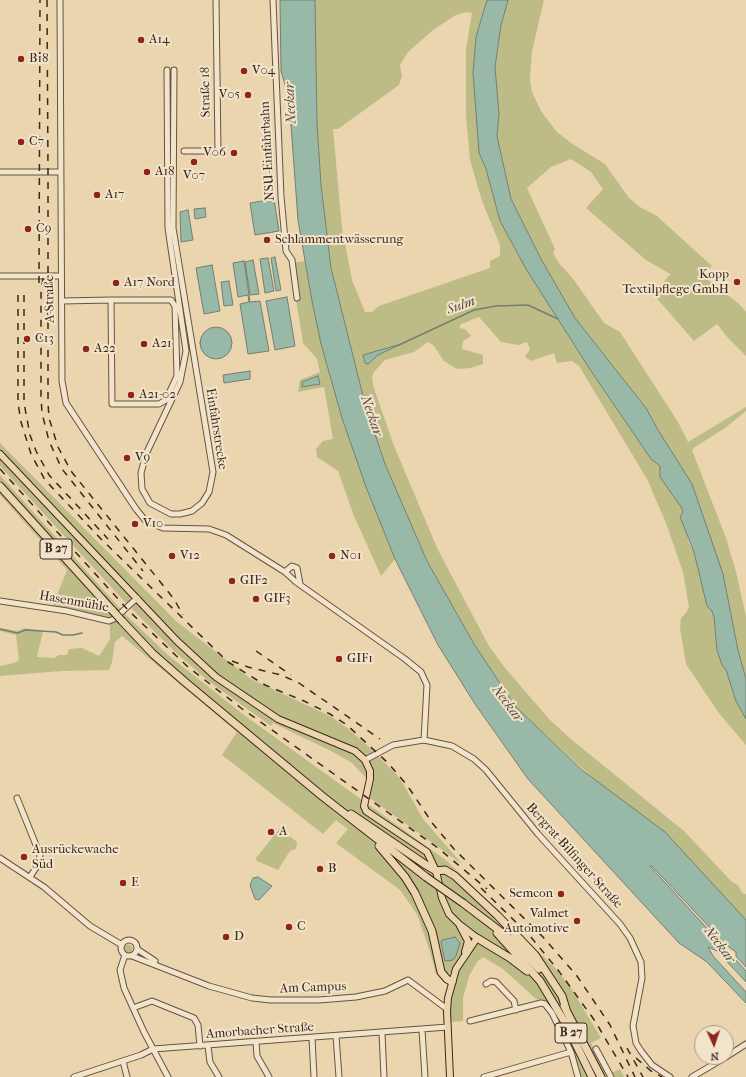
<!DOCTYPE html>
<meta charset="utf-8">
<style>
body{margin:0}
#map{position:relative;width:746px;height:1077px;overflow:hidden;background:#ebd5af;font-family:"IM FELL French Canon",serif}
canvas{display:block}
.north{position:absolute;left:694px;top:1025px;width:40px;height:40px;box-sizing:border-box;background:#f2e4cb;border:1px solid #aa9885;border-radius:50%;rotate:177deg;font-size:11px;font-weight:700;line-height:16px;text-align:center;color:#3e271b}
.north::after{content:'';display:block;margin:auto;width:14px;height:18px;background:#8f2418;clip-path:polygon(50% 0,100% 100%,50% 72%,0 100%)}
</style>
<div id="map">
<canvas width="746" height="1077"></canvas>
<div class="north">N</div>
</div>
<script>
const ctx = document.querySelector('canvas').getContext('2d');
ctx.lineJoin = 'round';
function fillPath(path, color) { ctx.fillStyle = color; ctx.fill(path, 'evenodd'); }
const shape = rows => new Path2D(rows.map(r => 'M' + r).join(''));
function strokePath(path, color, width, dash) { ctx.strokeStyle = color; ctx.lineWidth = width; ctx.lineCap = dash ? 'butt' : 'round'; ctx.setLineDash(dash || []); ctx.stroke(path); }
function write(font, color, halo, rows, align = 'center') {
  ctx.font = font + ' "IM FELL French Canon",serif'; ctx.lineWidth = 4; ctx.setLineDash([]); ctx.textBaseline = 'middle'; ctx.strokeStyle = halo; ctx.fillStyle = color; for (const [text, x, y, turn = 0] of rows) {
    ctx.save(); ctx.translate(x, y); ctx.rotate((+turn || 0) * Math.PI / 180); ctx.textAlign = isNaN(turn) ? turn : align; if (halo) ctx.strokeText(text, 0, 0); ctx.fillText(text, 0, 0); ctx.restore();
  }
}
const green = shape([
 [315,0,487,0,476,37,479,153,486,169,500,221,526,269,591,371,651,459,660,466,660,477,681,507,689,543,694,552,707,606,712,611,714,617,717,650,722,665,726,670,736,701,746,719,746,745,718,712,686,664,680,628,681,618,686,613,689,607,683,572,666,523,647,479,579,366,572,361,557,363,554,353,531,361,525,357,530,349,527,342,518,345,501,342,479,317,461,324,459,328,465,329,471,336,463,341,462,349,483,355,483,364,471,368,457,369,444,361,434,346,428,342,414,352,385,360,374,372,372,378,374,388,394,446,438,550,489,646,505,668,549,719,572,740,684,831,732,882,738,885,742,893,746,894,746,920,515,706,474,644,427,561,385,464,365,404,331,268,321,185,317,123],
 [466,12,472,13,466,49,466,116,470,160,482,201,500,245,500,256,490,261,490,268,379,306,372,312,365,312,352,280,342,228,333,129,338,129,399,85,402,76,400,65,408,52,433,30,456,15],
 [508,0,544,0,532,51,530,79,532,92,541,111,557,132,574,145,605,164,629,198,640,207,657,216,712,266,703,276,738,303,746,312,746,356,728,338,717,324,694,341,654,295,670,274,646,260,586,208,603,189,591,172,571,159,551,167,527,188,555,249,553,253,559,263,574,280,604,323,620,332,678,422,688,442,746,407,746,411,725,428,695,447,692,450,726,538,736,572,746,616,746,679,738,650,723,574,658,430,646,408,575,318,541,259,511,199,497,136,499,114,495,67,501,25],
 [305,261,321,344,342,418,395,559,381,576,354,516,338,471,317,457,316,449,323,441,333,439,324,387,298,392,300,380,320,372,317,359,303,343,290,263],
 [0,443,176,621,251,679,330,716,346,727,368,746,400,778,423,819,462,864,367,796,367,779,352,763,331,751,273,723,271,726,207,680,173,650,125,602,0,466],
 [0,475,126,615,168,655,244,715,447,861,490,903,556,969,571,988,601,1038,591,1043,607,1075,620,1069,624,1077,581,1077,566,1034,547,1002,536,999,503,969,483,957,477,962,469,976,463,998,463,1021,450,1022,452,992,457,977,450,973,436,974,430,952,417,914,400,890,336,843,348,829,336,820,323,834,222,755,237,732,122,636,115,642,112,662,109,670,62,671,0,676,0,666,14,663,19,660,16,635,0,631,0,628,18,631,24,628,43,631,37,657,54,658,59,655,67,655,69,649,82,648,99,656,110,639,110,627,108,622,52,607,67,570,0,495],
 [280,828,297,842,296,849,290,851,278,870,257,861,256,858],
 '123.5 949a4.5 4.5 0 1 1 9 0a4.5 4.5 0 1 1-9 0Z'
]);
const water = shape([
 [280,0,315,0,317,123,321,185,331,268,365,404,385,464,427,561,474,644,515,706,582,770,665,832,746,920,746,967,736,956,736,952,725,944,652,866,650,866,746,971,746,982,717,951,708,947,713,956,746,992,746,1003,707,962,679,943,528,779,475,704,438,645,395,559,366,487,342,418,321,344,312,301,298,220,289,98,281,71,280,0],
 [487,0,508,0,501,25,495,67,499,114,497,136,511,199,541,259,575,318,646,408,658,430,692,484,723,574,738,650,746,679,746,719,736,701,726,670,722,665,717,650,714,617,712,611,707,606,694,552,680,517,683,512,681,507,660,477,660,466,651,459,591,371,526,269,500,221,486,169,479,153,473,73,476,37,487,0],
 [274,199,279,231,255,235,250,203,274,199],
 [205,208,206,217,195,219,194,209,205,208],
 [188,210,193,240,181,242,180,212,188,210],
 [275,257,281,290,276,291,271,258,275,257],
 [268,258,274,291,265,293,260,259,268,258],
 [253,260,259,294,250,295,245,262,253,260],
 [244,261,250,302,260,301,269,351,248,354,240,304,249,302,248,295,238,297,233,263,244,261],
 [212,265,220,311,204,314,196,268,212,265],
 [229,281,233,305,224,306,221,282,229,281],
 [287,297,295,346,275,350,266,301,287,297],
 '200 343a16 16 0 1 1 32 0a16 16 0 1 1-32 0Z',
 [401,344,378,355,368,364,365,363,363,355,401,344],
 [250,371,250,379,224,383,223,375,250,371],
 [318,376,320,384,302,387,302,382,318,376],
 [258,877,272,886,259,900,255,899,250,885,253,878,258,877],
 [455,937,460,943,456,956,453,960,445,961,441,942,442,940,455,937]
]);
const stream = shape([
 [399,345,474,310,496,306,528,305,558,319],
 [0,629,17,633,26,630,56,632,63,635,73,635,82,633]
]);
const minor = shape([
 [60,0,62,381,66,403,136,509,145,520,163,528,209,529,226,535,285,572],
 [273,0,281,196,286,251,292,260,297,298],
 [167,70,168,228,186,351,180,382,146,454,141,473,142,489,150,503,171,514,180,514,192,511,202,503,209,492,213,472,173,228,174,70],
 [184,151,218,151,216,0],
 [0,172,60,172],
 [0,276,61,276],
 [62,301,111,300,171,300,175,306,177,376,166,400,159,404,112,404,111,300],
 [300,584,297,568,292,566,285,572,296,582,405,659,421,672,427,685,424,740],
 [0,601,67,611,109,621,114,619,137,598],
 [365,760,393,745,424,740,452,746,474,759,486,770,538,834,620,924,630,938,641,962,642,978,633,1026,636,1043,641,1051,652,1065,670,1077],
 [17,798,40,855,39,863,30,877],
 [0,858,44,887,90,926,122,945],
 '121 948a8 8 0 1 1 16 0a8 8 0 1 1-16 0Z',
 [137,949,155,961],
 [125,955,120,970,124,988,144,1032,168,1077],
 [132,956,209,986,252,998,271,1000,319,1000,356,997,385,991,408,980,447,1009],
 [486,984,491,981,496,982,514,1001,516,1010],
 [133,1008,152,1001,194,1018,198,1025,200,1046],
 [470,1021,541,1003,545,1004,552,1013,571,1052,578,1077],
 [422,1030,425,1077],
 [382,1033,384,1077],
 [336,1036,339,1077],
 [312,1038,314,1077],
 [256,1042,257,1056,269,1077],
 [208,1046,210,1062,219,1077],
 [596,1049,611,1077],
 [726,1057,746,1044],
 [123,1061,127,1077],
 [74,1077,141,1055,153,1049,448,1027],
 [484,1077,571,1052],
 [692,1077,726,1057]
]);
const major = shape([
 [0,454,177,641,216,677,278,719,355,751,365,760,370,771,370,779,364,806,366,811,427,852,436,871,442,898,449,914,460,925,477,938,456,969,448,998,447,1011,450,1077],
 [460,926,468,941,465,952]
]);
const highway = shape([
 [0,486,113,611],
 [122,621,153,654,185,682,322,796,426,877],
 [351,814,426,865,436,871,445,870,455,876,498,916,535,955,562,996,566,1009],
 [379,846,405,877,415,893,432,931,441,972,447,979,452,982],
 [463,903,513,941,539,969],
 [497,933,540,981,567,1026,592,1077],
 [477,938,510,958,527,971],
 [564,1006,601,1077]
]);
const rail = shape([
 [47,0,48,171,48,403,49,418,58,447,71,471,174,599,183,615],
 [43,278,41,292,41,397,42,413,49,441,62,469,143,571],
 [39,283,40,0],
 [18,295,18,403,21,422,31,454,45,480,102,540,228,662,265,685,304,701,330,714,347,725,388,763,407,785,433,824,454,849,543,937,577,976,610,1025,635,1077],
 [24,295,24,403,30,435,36,451,49,475,108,539],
 [0,469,129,611,188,667,241,708,438,848,487,889],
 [256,651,291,675],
 [232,661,248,667,281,675,299,683,380,739],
 [481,888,530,936,558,970,595,1021,628,1077],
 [627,1048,643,1077],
 [636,1058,651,1071,662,1077]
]);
const highwayBridge = shape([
 [113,611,122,621],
 [426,877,463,903]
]);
const markers = [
 [141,40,4,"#8f2418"],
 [21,59,4,"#8f2418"],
 [244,71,4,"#8f2418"],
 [248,95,4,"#8f2418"],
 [21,142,4,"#8f2418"],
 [234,153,4,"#8f2418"],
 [194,162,4,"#8f2418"],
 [147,172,4,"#8f2418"],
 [97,195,4,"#8f2418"],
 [28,229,4,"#8f2418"],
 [267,240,4,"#8f2418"],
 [737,282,4,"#8f2418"],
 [116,283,4,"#8f2418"],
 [27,339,4,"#8f2418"],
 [144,344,4,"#8f2418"],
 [86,349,4,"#8f2418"],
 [131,395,4,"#8f2418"],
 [127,458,4,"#8f2418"],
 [135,524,4,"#8f2418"],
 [172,556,4,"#8f2418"],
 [332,556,4,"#8f2418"],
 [232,581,4,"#8f2418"],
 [256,599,4,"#8f2418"],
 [339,659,4,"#8f2418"],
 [271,832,4,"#8f2418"],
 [24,857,4,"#8f2418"],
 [320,869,4,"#8f2418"],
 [123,883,4,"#8f2418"],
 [561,894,4,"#8f2418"],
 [577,921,4,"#8f2418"],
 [289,927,4,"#8f2418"],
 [226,937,4,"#8f2418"]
];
const shields = [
 [56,549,32],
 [571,1033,32]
];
const shieldNames = [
 ["B 27",56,549],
 ["B 27",571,1033]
];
const poiNames = [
 ["A14",149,40],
 ["B18",29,59],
 ["V04",252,71],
 ["V05",240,95,"right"],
 ["C7",29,142],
 ["V06",226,153,"right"],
 ["A18",155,172],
 ["V07",194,176,"center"],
 ["A17",105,195],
 ["C9",36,229],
 ["Schlammentwässerung",275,240],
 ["Kopp",729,275,"right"],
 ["Textilpflege GmbH",729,290,"right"],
 ["A17 Nord",124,283],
 ["C13",35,339],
 ["A21",152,344],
 ["A22",94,349],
 ["A21-02",139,395],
 ["V9",135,458],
 ["V10",143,524],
 ["V12",180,556],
 ["N01",340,556],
 ["GIF2",240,581],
 ["GIF3",264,599],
 ["GIF1",347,659],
 ["A",279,832],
 ["Ausrückewache",32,850],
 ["Süd",32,865],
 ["B",328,869],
 ["E",131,883],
 ["Semcon",553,894,"right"],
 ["Valmet",569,914,"right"],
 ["Automotive",569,929,"right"],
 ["C",297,927],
 ["D",234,937]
];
const streetNames = [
 ["Straße 18",206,92,-91],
 ["NSU-Einfahrbahn",268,151,-93],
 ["A-Straße",50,299,-91],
 ["Einfahrstrecke",216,429,81],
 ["Hasenmühle",74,602,10],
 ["Bergrat-Bilfinger-Straße",574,856,48],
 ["Am Campus",313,988,-2],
 ["Amorbacher Straße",260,1031,-4]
];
const waterNames = [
 ["Neckar",291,103,-93],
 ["Sulm",461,306,-20],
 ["Neckar",371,416,71],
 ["Neckar",507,704,53],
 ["Neckar",719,945,53]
];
fillPath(green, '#bdbc87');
fillPath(water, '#98b9a8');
strokePath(water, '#747f70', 1);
strokePath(stream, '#747f70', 1.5);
strokePath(minor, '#695240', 7);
strokePath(major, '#3e271b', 8);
strokePath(highway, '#3e271b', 9);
strokePath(minor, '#f2e4cb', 5);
strokePath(major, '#ebd5af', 6);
strokePath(highway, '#ebd5af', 7);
strokePath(rail, '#3e271b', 1.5, [7, 7]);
strokePath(highwayBridge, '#3e271b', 9, []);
strokePath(highwayBridge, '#ebd5af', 7);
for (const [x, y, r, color] of markers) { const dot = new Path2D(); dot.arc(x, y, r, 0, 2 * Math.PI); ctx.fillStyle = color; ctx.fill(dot); strokePath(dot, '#f2e4cb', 1.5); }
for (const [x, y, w] of shields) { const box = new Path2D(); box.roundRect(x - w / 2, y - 10, w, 20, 3); ctx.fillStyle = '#f2e4cb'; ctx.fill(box); strokePath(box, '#3e271b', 1); }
write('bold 12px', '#3e271b', null, shieldNames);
write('13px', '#3e271b', '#f2e4cb', poiNames, 'left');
write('13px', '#3e271b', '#f2e4cb', streetNames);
write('italic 14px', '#544c3e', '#f2e4cb', waterNames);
</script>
